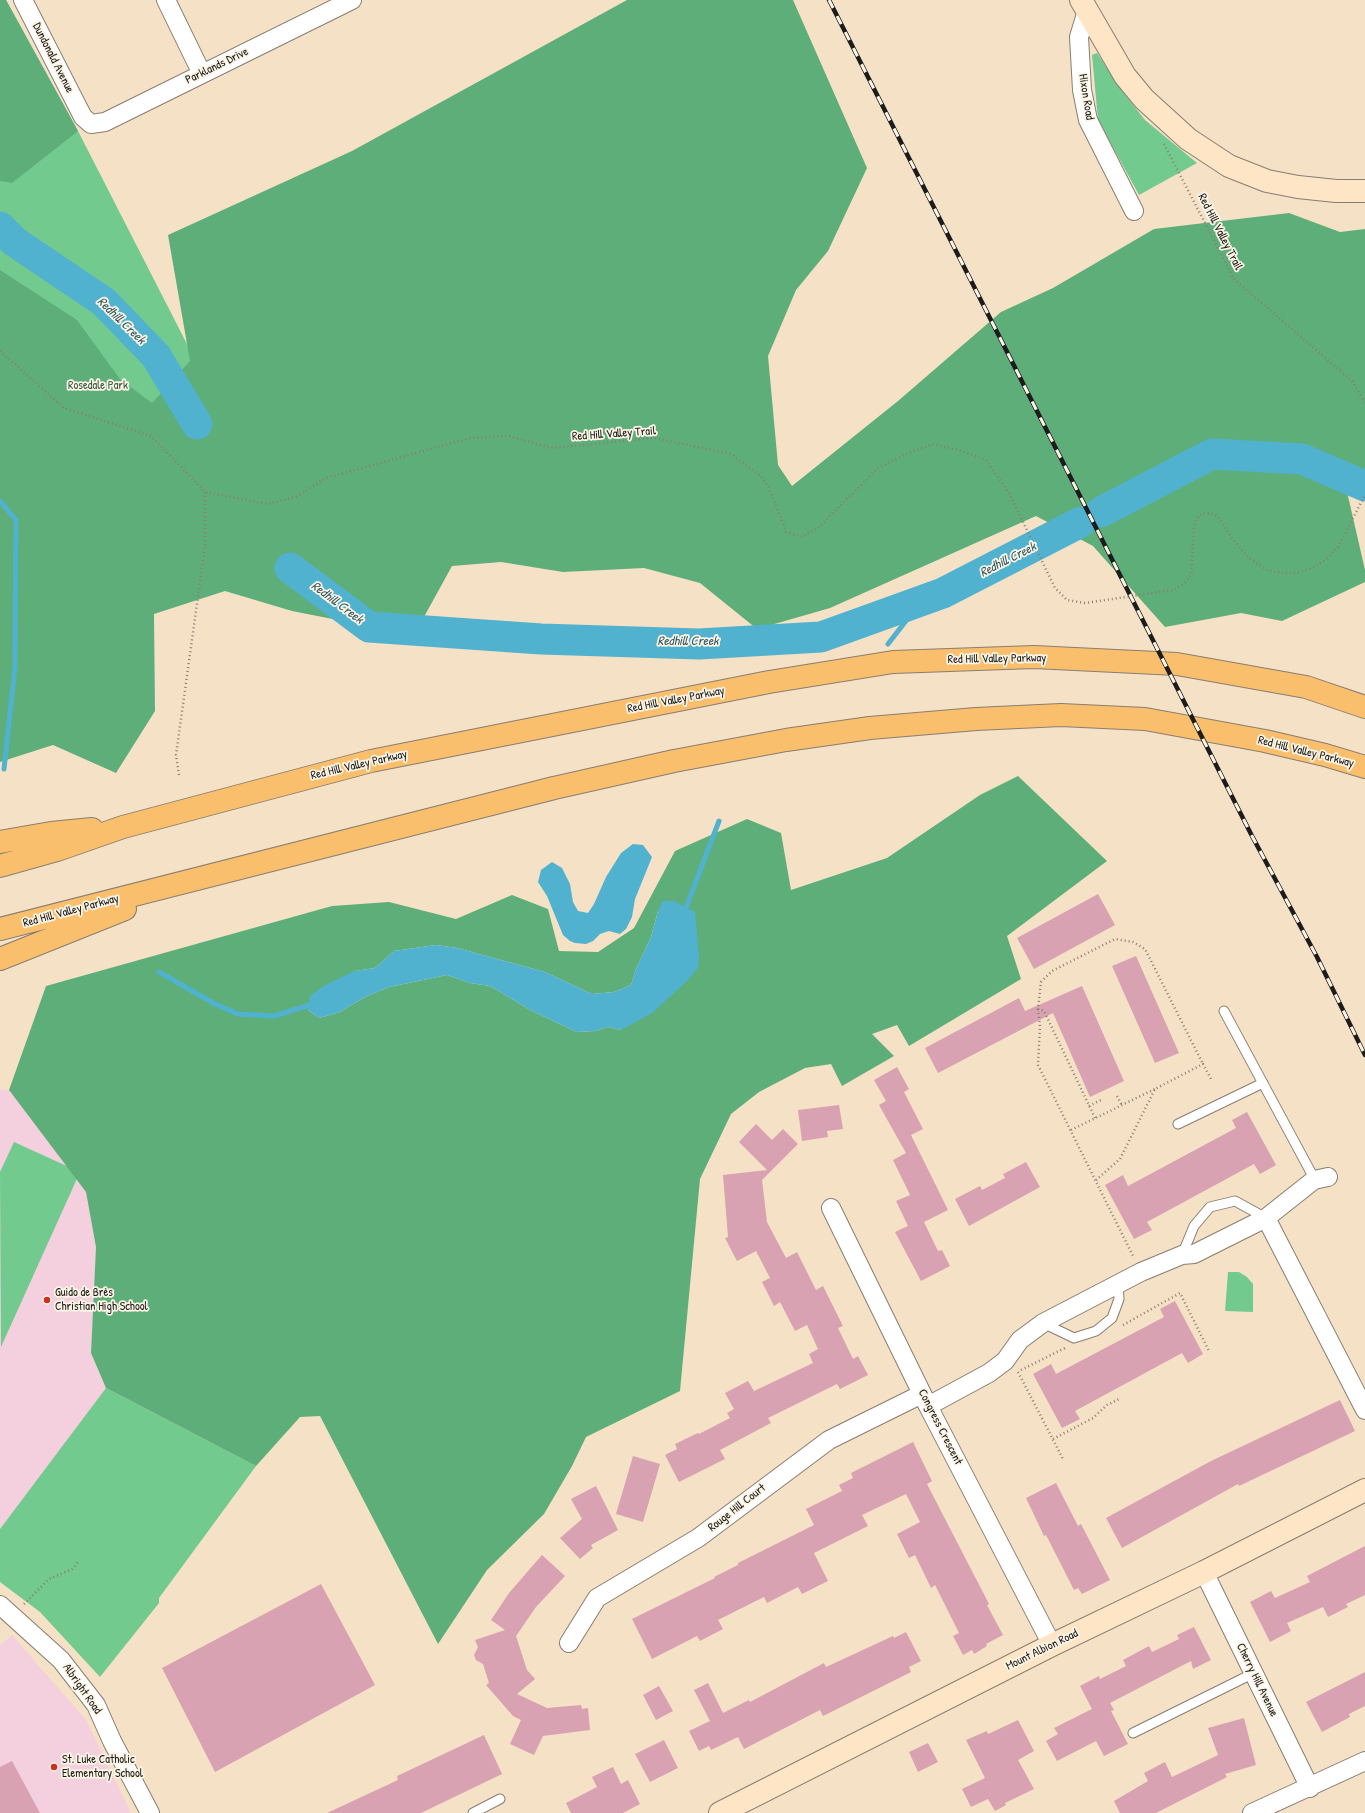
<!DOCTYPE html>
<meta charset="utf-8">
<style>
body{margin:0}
canvas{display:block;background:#f5e1c6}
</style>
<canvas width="1365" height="1813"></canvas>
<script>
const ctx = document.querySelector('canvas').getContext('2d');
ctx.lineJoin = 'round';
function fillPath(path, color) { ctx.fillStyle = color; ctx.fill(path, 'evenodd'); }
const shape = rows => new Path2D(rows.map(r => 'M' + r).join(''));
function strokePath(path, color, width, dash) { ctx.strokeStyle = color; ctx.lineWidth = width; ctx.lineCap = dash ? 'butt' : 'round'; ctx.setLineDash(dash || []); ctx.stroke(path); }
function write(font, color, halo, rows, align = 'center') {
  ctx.font = font + ' "Patrick Hand",sans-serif'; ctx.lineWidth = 3.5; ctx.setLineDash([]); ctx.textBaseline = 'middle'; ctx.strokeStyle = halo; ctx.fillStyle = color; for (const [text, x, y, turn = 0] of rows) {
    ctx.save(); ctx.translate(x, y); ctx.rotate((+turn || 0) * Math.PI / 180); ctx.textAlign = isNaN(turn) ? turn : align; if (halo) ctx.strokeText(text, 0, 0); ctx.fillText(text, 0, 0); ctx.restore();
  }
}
const built = shape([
 [0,1090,9,1090,86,1192,96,1247,91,1353,106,1388,0,1529],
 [12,1635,86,1720,131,1813,0,1813,0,1645]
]);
const green = shape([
 [0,0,6,0,78,131,233,434,0,534],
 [1097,53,1122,91,1145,120,1197,163,1139,195,1098,120,1092,55],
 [14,1142,80,1172,1,1347,0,1172],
 [1228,1272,1239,1272,1247,1277,1253,1284,1253,1312,1225,1311],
 [106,1388,256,1466,159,1598,159,1603,100,1677,40,1612,0,1582,0,1529]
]);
const forest = shape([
 [0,0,6,0,78,131,12,183,0,181],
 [627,0,793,0,867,168,828,251,796,290,768,356,778,465,792,486,898,401,1001,312,1053,288,1154,229,1289,213,1340,232,1365,229,1365,484,1345,483,1365,570,1365,582,1282,621,1241,613,1165,627,1093,546,1036,516,830,608,757,629,700,583,644,568,563,572,501,562,452,566,414,635,292,611,225,591,154,614,155,711,116,773,53,745,0,762,0,270,77,320,120,379,152,403,190,361,168,235,352,151],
 [1018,776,1107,861,1007,936,1021,979,909,1046,897,1025,872,1034,894,1056,842,1086,831,1064,805,1068,759,1092,731,1114,700,1179,680,1391,586,1437,572,1466,544,1514,487,1570,438,1644,320,1416,300,1417,256,1466,106,1388,91,1353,96,1247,86,1192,9,1090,46,986,332,906,389,902,456,919,512,895,548,909,559,951,598,952,634,928,675,851,747,819,781,833,791,890,887,858,980,795],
 [658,911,695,912,695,928,621,1030,608,1027,595,1031,577,1032,532,1011,490,986,470,983,447,975,389,987,365,997,340,1012,319,1018,308,1010,355,971,375,968,394,951,436,945,457,948,545,972,592,994,614,992,631,985,636,969,651,937]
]);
const water = shape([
 [633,844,643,845,652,857,635,899,632,917,626,929,620,934,609,931,600,934,593,941,586,944,575,943,570,941,563,935,547,896,538,882,541,870,552,862,562,868,570,884,573,902,578,911,588,913,594,904,606,877,621,853],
 [663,901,674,901,695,912,699,958,698,968,688,980,652,1013,621,1030,608,1027,595,1031,577,1032,532,1011,490,986,470,983,447,975,389,987,365,997,340,1012,319,1018,308,1010,310,996,325,985,355,971,375,968,394,951,436,945,457,948,545,972,592,994,614,992,631,985,636,969,651,937,658,911]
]);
const stream = shape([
 [0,501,16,520,15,667,4,769],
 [888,644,909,617,925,600],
 [684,913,719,821],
 [159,972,215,1004,238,1014,274,1016,313,1004]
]);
const river = shape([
 [0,227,15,242,104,302,156,356,197,424],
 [1101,512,1212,454,1302,459,1365,486],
 [290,568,369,627,541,639,699,644,821,637,943,593,1081,522]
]);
const building = shape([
 [1098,894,1115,925,1034,969,1017,938],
 [1136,956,1179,1053,1155,1063,1112,966],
 [1082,986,1124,1081,1090,1097,1053,1013,938,1073,925,1048,1019,998,1025,1011],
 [897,1067,909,1089,904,1092,923,1129,911,1135,948,1210,924,1222,938,1251,942,1250,950,1266,921,1281,895,1232,908,1226,896,1201,910,1195,893,1160,906,1153,879,1105,886,1101,874,1080],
 [839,1105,843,1129,827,1131,828,1137,802,1141,798,1110],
 [1247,1112,1276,1165,1260,1174,1254,1164,1147,1222,1152,1230,1134,1239,1105,1185,1123,1175,1128,1186,1236,1128,1232,1120],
 [756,1124,772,1140,783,1129,798,1144,762,1180,767,1222,786,1258,797,1252,816,1290,823,1286,843,1326,838,1328,853,1359,858,1356,868,1375,840,1389,837,1384,768,1418,771,1423,720,1450,725,1459,679,1482,665,1455,677,1449,675,1444,698,1433,699,1434,730,1418,727,1413,734,1409,725,1393,748,1381,754,1391,813,1363,809,1354,818,1349,807,1325,795,1331,780,1302,774,1306,762,1282,770,1278,756,1251,737,1261,725,1238,728,1237,723,1175,767,1170,739,1142],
 [1026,1162,1040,1187,969,1226,955,1199,980,1186,982,1190,1005,1178,1003,1174],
 [1175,1301,1203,1354,1188,1363,1182,1353,1075,1411,1080,1419,1062,1428,1033,1374,1051,1364,1056,1374,1164,1317,1160,1309],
 [1340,1400,1355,1431,1239,1486,1238,1484,1122,1548,1106,1518,1211,1461],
 [913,1442,932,1481,927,1484,989,1604,987,1605,1003,1635,986,1644,987,1646,974,1654,972,1650,963,1655,953,1636,959,1633,935,1585,931,1588,915,1555,909,1558,897,1534,920,1522,906,1494,862,1515,868,1526,814,1553,828,1581,802,1594,798,1587,767,1603,764,1597,718,1620,723,1629,700,1641,697,1636,652,1659,632,1619,715,1578,714,1577,738,1565,738,1563,814,1525,806,1509,842,1491,839,1485,853,1478,851,1473],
 [633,1456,660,1464,643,1522,616,1514],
 [1056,1483,1078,1526,1081,1524,1110,1580,1082,1594,1078,1588,1074,1590,1046,1535,1044,1536,1026,1498],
 [596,1486,618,1530,591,1545,593,1548,580,1559,560,1538,582,1519,571,1499],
 [1365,1546,1365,1595,1346,1604,1348,1607,1328,1617,1323,1607,1287,1623,1291,1631,1270,1642,1250,1602,1271,1591,1275,1598,1310,1582,1307,1576],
 [542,1555,565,1576,536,1607,516,1636,527,1670,535,1679,517,1694,547,1708,581,1705,582,1709,588,1708,590,1730,543,1736,534,1755,510,1744,521,1720,513,1716,486,1685,489,1683,483,1664,476,1660,474,1655,478,1647,475,1640,505,1630,491,1620,509,1593],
 [321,1584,375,1685,215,1772,162,1668],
 [1194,1627,1211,1660,1193,1669,1191,1661,1110,1703,1114,1710,1111,1711,1128,1744,1104,1756,1096,1741,1057,1761,1046,1741,1058,1734,1054,1728,1092,1709,1080,1686,1099,1676,1100,1679,1126,1666,1123,1660,1149,1646,1152,1652,1179,1639,1177,1635],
 [906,1632,921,1661,909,1667,911,1672,823,1716,820,1710,744,1749,738,1737,711,1750,709,1746,699,1751,689,1731,710,1721,694,1690,708,1683,723,1713,749,1700,750,1702,824,1663,826,1667,893,1636,894,1638],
 [1365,1672,1365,1706,1349,1714,1350,1717,1322,1732,1306,1702],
 [659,1686,673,1711,656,1720,643,1695],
 [1244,1718,1256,1765,1225,1774,1227,1777,1156,1813,1120,1813,1114,1801,1148,1781,1144,1773,1165,1762,1172,1777,1218,1755,1208,1728],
 [1018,1720,1034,1751,1018,1760,1034,1789,1005,1803,1006,1805,995,1811,988,1799,971,1807,962,1789,985,1778,966,1740,987,1731,988,1734],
 [484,1735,502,1774,421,1813,327,1813,398,1780,397,1776],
 [664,1740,678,1768,650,1782,635,1754],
 [928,1743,938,1762,918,1772,909,1752],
 [12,1761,40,1813,0,1813,0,1767],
 [613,1767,621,1784,628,1780,640,1804,623,1813,571,1813,566,1803,597,1787,592,1777]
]);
const path = shape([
 [1164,144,1234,279,1352,381,1365,403],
 [0,351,64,408,151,436,205,492,268,504,296,497,326,478,470,438,509,436,551,448,655,438,731,454,763,478,772,495,786,532,802,537,819,527,878,468,908,453,934,444,961,451,986,460,1009,493,1055,588,1067,600,1085,603,1173,590,1184,584,1191,575,1194,526,1197,518,1203,513,1214,514,1220,519,1233,540,1249,558,1267,570,1282,573,1296,573,1313,568,1325,560,1338,547,1365,495],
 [179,775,176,755,205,546,205,492],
 [1038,1009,1040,1026,1038,1065,1134,1258],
 [1117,1096,1122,1105],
 [1089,1106,1103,1099],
 [1095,1118,1044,1011,1038,1009,1041,982,1052,971,1115,939,1133,942,1145,949,1203,1064],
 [1071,1130,1155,1089],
 [1096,1180,1120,1159,1155,1089,1203,1064,1211,1079],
 [1123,1325,1180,1293,1209,1351],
 [1021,1370,1065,1348],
 [1018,1372,1063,1459],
 [1053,1439,1093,1418,1107,1405,1119,1399],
 [24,1604,49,1579,72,1569,79,1561]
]);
const lane = shape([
 [1224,1011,1315,1180],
 [1178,1124,1263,1083],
 [1182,1255,1194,1226,1210,1207,1235,1201,1266,1218],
 [1043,1323,1074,1338,1096,1331,1112,1318,1119,1299,1118,1283],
 [1133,1733,1254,1673],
 [473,1813,500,1799]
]);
const street = shape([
 [23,0,83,117,91,124,105,122,352,0],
 [166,0,202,74],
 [1087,11,1079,37,1082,90,1088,120,1134,211],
 [831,1208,928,1406,1052,1645],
 [1266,1218,1365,1410],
 [928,1406,989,1373,1005,1361,1020,1340,1043,1323,1141,1272,1182,1255,1194,1254,1266,1218,1314,1180,1328,1177],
 [1204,1572,1310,1788],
 [0,1605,61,1660,96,1705,112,1741,150,1813],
 [569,1643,597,1598,698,1538,829,1440,922,1394],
 [1252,1813,1365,1761]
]);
const secondary = shape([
 [1081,0,1125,76,1144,99,1188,139,1229,166,1267,181,1298,187,1336,191,1365,191],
 [720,1813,1052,1645,1204,1572,1365,1490]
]);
const highway = shape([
 [0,842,51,833,92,829],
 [0,866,57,850,123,827,371,761,769,682,893,662,1034,657,1177,664,1306,687,1365,707],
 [0,929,554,788,674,761,786,740,870,728,976,719,1061,715,1145,719,1265,741,1325,755,1365,767],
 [0,959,125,909]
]);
const rail = shape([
 [829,0,1252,836,1317,957,1365,1055]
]);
const markers = [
 [47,1300,4,"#c8321e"],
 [54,1767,4,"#c8321e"]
];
const streetNames = [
 ["Dundonald Avenue",53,58,63],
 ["Parklands Drive",217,66,-26],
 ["Hixon Road",1086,97,81],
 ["Red Hill Valley Trail",1220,232,63],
 ["Red Hill Valley Trail",614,434,-4],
 ["Red Hill Valley Parkway",997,659,-1],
 ["Red Hill Valley Parkway",676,700,-11],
 ["Red Hill Valley Parkway",1306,752,14],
 ["Red Hill Valley Parkway",359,765,-13],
 ["Red Hill Valley Parkway",71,911,-15],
 ["Congress Crescent",940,1427,63],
 ["Rouge Hill Court",737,1508,-38],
 ["Mount Albion Road",1042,1650,-26],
 ["Cherry Hill Avenue",1257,1680,64],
 ["Albright Road",82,1689,55]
];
const parkNames = [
 ["Rosedale Park",98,386]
];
const poiNames = [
 ["Guido de Brès",55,1293],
 ["Christian High School",55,1307],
 ["St. Luke Catholic",62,1760],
 ["Elementary School",62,1774]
];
const waterNames = [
 ["Redhill Creek",121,321,44],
 ["Redhill Creek",1008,560,-27],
 ["Redhill Creek",337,603,37],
 ["Redhill Creek",688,642]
];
fillPath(built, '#f4cfde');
fillPath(green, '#73ca8f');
fillPath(forest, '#5eae7a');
fillPath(water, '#50b2cf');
strokePath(stream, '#50b2cf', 5);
strokePath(river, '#50b2cf', 31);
fillPath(building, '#d9a2b2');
strokePath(lane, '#887e71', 11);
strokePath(street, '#887e71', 20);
strokePath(secondary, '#887e71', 24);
strokePath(highway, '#887e71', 24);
strokePath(path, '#887e71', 2.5, [1, 3]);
strokePath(lane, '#fff', 9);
strokePath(street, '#fff', 18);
strokePath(secondary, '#fde5c5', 22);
strokePath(highway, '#f9bf6d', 22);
strokePath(rail, '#1c1c1c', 4.5);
strokePath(rail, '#fcf5e5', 3, [9]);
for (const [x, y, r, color] of markers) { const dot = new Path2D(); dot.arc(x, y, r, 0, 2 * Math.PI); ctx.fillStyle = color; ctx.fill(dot); strokePath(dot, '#fcf5e5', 1.5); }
write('12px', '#1c1c1c', '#fcf5e5', streetNames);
write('12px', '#3a5944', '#fcf5e5', parkNames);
write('12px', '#1c1c1c', '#fcf5e5', poiNames, 'left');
write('italic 13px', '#315864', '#fcf5e5', waterNames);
</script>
